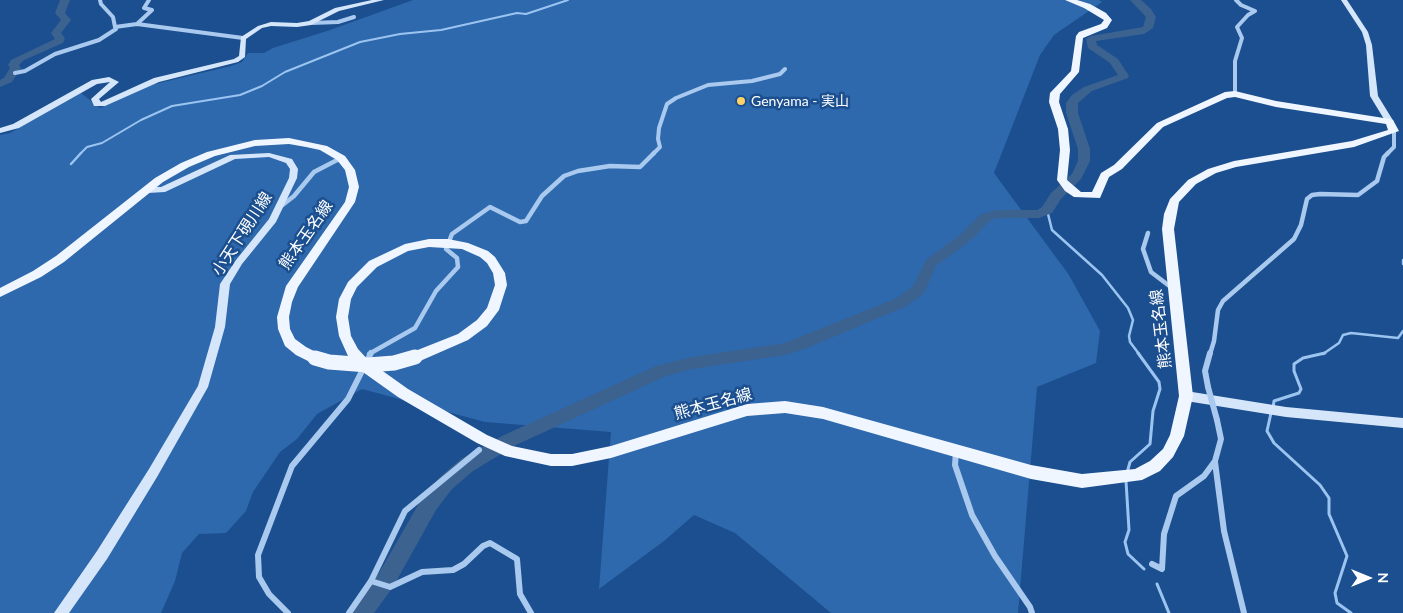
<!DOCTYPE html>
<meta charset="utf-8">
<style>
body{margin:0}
#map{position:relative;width:1403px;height:613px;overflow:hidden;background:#1b4f8f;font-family:Lato,sans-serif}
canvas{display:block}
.north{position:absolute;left:1343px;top:553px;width:50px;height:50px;-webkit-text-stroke:4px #1b4f8f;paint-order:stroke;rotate:90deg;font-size:14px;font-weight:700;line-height:20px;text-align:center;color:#fff}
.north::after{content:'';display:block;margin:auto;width:18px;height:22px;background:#fff;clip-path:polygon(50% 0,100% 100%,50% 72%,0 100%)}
</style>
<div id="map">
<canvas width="1403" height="613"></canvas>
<div class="north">N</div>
</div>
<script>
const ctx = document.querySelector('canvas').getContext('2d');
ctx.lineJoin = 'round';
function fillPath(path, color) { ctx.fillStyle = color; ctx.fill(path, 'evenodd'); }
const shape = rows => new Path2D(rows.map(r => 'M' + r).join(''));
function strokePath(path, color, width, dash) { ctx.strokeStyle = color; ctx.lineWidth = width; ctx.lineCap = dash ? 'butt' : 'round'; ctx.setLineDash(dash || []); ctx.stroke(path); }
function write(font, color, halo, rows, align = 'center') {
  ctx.font = font + ' Lato,"Noto Sans JP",sans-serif'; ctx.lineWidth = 5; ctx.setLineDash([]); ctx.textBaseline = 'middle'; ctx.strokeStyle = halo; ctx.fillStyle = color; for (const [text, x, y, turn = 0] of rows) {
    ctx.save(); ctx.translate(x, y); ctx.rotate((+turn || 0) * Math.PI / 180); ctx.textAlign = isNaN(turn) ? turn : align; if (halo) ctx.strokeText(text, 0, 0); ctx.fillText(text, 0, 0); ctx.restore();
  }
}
const green = shape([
 [413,0,1099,0,1102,2,1054,35,1040,55,994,173,1069,275,1100,331,1096,363,1037,387,1018,613,831,613,735,533,694,515,664,541,599,589,611,432,485,422,362,389,317,414,297,439,280,452,253,492,246,511,226,533,199,534,182,553,175,581,161,613,0,613,0,135,10,133,81,93,100,108,151,85,231,66,242,62,248,53,264,53,273,48,330,30]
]);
const streamFar2 = shape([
 [80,154,87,147,102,143,141,120,172,106,240,95,262,86,285,72,360,42,400,34,441,30,517,13,526,14,568,0]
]);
const streamFar1 = shape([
 [71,164,81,153],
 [1047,210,1052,230,1102,275,1128,308,1133,320,1129,336,1130,342,1139,354],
 [1403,260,1403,264],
 [1323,354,1339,343,1343,335,1351,333,1398,338,1403,331]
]);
const stream = shape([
 [1273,408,1274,401,1299,393,1301,389,1294,371,1294,364,1303,358,1325,353],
 [1271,413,1267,431,1274,443,1320,485,1329,498,1329,514,1347,556,1335,593,1337,603,1351,613],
 [1127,473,1130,462,1150,444,1153,411,1160,389,1159,382,1138,353],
 [1126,481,1129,530,1125,542,1128,554,1144,569],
 [1157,584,1169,613]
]);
const river = shape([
 [60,0,70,0,65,13,71,20,61,33,65,38,63,43,24,60,19,65,21,68,12,82,0,87,0,80,4,78,10,68,8,65,11,60,55,39,51,33,61,20,55,13,60,0],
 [1130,0,1141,0,1151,9,1156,17,1153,28,1144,34,1096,41,1097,45,1118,59,1129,76,1128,78,1092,91,1078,103,1078,113,1090,149,1090,161,1081,179,1061,199,1052,213,1039,218,997,218,991,220,971,240,936,266,924,293,907,306,807,348,785,355,692,369,666,376,516,445,473,471,452,489,436,510,393,587,374,613,352,613,355,606,379,573,422,498,440,477,461,459,504,435,656,366,692,357,785,343,897,298,913,286,926,260,961,234,981,214,997,210,1037,210,1042,207,1051,193,1072,174,1078,161,1078,149,1066,113,1066,103,1072,95,1084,87,1118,75,1110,63,1088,48,1086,39,1091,36,1143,27,1146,17,1130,0]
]);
const streetFar2 = shape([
 [100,0,101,4,113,17,115,27],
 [311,23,338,22,354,17],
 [137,24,152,10,144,8,149,0],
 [15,73,25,71,55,54,99,40,116,29,115,27,137,24,243,38],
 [1235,94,1235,61,1242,38,1237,27,1248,15,1255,11,1241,5,1236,0],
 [653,154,660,147,658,139,659,128,667,104,676,98,708,85,752,81,780,74,785,69],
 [1387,154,1394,147,1394,131]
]);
const streetFar1 = shape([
 [280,207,294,196,314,172,341,158],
 [1148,233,1143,249,1151,272,1172,288],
 [450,239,452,234,490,207,520,222,526,221,542,196,564,176,578,171,610,166,640,167,654,153],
 [369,354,415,328,436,291,458,267,457,258,446,249],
 [1210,354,1214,341,1218,310,1223,301,1294,239,1301,225,1307,199,1312,195,1320,194,1358,195,1377,181,1384,157,1388,153]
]);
const street = shape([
 [1208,387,1205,371,1210,353],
 [956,451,955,465,972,515,995,556,1030,607,1032,613],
 [1215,462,1224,531,1244,613],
 [1152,564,1162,569,1164,534,1176,496,1204,476,1215,461,1221,439,1217,420],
 [371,581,390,587,422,572,453,570,464,564,483,546,490,543,517,559,520,594,531,613],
 [288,613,269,594,259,577,258,555,292,466,348,399,371,353],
 [349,613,371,581,405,511,479,450]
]);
const secondary = shape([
 [372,0,384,0,339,11,311,25,297,27,271,26,262,28,246,39,245,57,238,62,159,82,105,106,94,106,91,99,110,82,97,84,19,128,0,133,0,128,13,124,92,80,109,77,119,82,99,99,101,102,154,78,234,59,239,56,241,37,258,26,271,22,297,23,309,21,335,8,372,0],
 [1341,0,1347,0,1368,32,1372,45,1378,96,1394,122,1393,124,1387,124,1370,96,1366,45,1362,32,1341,0],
 [269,153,292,159,298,169,297,178,276,222,242,264,230,284,225,327,208,387,157,477,107,559,69,613,54,613,97,551,149,469,198,386,215,327,220,284,236,260,269,219,289,178,290,169,286,163,269,157,235,159,165,192,148,193,144,190,148,187,161,187,230,155,269,153],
 [1186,391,1286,407,1403,418,1403,428,1286,417,1186,401,1182,399,1180,396,1182,393,1186,391]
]);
const primary = shape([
 [1065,0,1077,0,1090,4,1106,13,1112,20,1107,28,1083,38,1079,72,1060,94,1059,102,1068,129,1070,150,1067,180,1081,192,1092,192,1101,173,1114,165,1157,123,1225,92,1235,91,1276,101,1390,119,1393,120,1399,131,1354,147,1236,167,1216,173,1196,184,1179,202,1174,229,1193,396,1184,436,1173,457,1160,471,1142,480,1082,488,1031,479,823,419,785,413,747,416,611,458,572,466,551,466,505,456,477,443,398,397,360,370,348,356,339,336,336,317,339,299,348,282,369,261,405,244,429,239,448,239,468,243,488,251,495,257,505,273,507,285,499,310,487,326,468,340,420,361,415,362,410,361,408,357,410,353,458,334,477,320,487,308,495,285,493,273,487,263,480,257,462,249,429,247,408,251,377,267,357,287,351,299,348,317,351,336,358,349,370,362,408,389,487,435,512,446,551,454,572,454,611,446,747,404,785,401,823,407,1031,465,1082,474,1135,469,1150,461,1163,449,1170,435,1179,396,1162,229,1164,214,1170,199,1188,180,1208,169,1234,161,1352,141,1388,130,1386,124,1276,107,1235,97,1227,98,1163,127,1122,169,1109,177,1100,198,1074,197,1065,191,1057,180,1060,150,1058,129,1049,102,1050,93,1071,71,1076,36,1079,32,1101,24,1104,20,1084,8,1065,0],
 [289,138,327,146,345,156,355,170,359,187,355,202,298,287,292,302,289,317,290,329,295,339,306,347,320,354,322,358,320,362,315,363,310,362,296,355,285,346,278,329,277,317,286,286,345,202,349,187,345,170,337,160,320,150,306,147,289,144,255,146,215,156,189,167,163,182,64,262,41,277,0,297,0,288,33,271,56,256,155,178,181,163,207,152,255,140,289,138]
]);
const streetBridge = shape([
 [1208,387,1217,420]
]);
const primaryBridge = shape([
 [315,358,329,362,368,365,394,363,415,357]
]);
const markers = [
 [741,101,5,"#ffd166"]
];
const farPoinames = [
 ["Genyama - 実山",751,101]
];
const streetNames = [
 ["小天下硯川線",242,234,-57],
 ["熊本玉名線",306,235,-55],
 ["熊本玉名線",1161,329,-97],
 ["熊本玉名線",713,404,-15]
];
fillPath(green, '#2e69ad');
strokePath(streamFar2, '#9cc4f0', 2);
strokePath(streamFar1, '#9cc4f0', 2.5);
strokePath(stream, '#9cc4f0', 3);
fillPath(river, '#3c6290');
strokePath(streetFar2, '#a9c9ee', 4);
strokePath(streetFar1, '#a9c9ee', 4.5);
strokePath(street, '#a9c9ee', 6);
fillPath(secondary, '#d6e6fa');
fillPath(primary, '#f0f6ff');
strokePath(streetBridge, '#a9c9ee', 6);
strokePath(primaryBridge, '#f0f6ff', 15);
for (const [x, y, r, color] of markers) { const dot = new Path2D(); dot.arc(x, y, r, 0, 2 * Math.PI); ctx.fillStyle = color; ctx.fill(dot); strokePath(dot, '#1b4f8f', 2); }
write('14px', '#fff', '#1b4f8f', farPoinames, 'left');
write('16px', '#fff', '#1b4f8f', streetNames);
</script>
